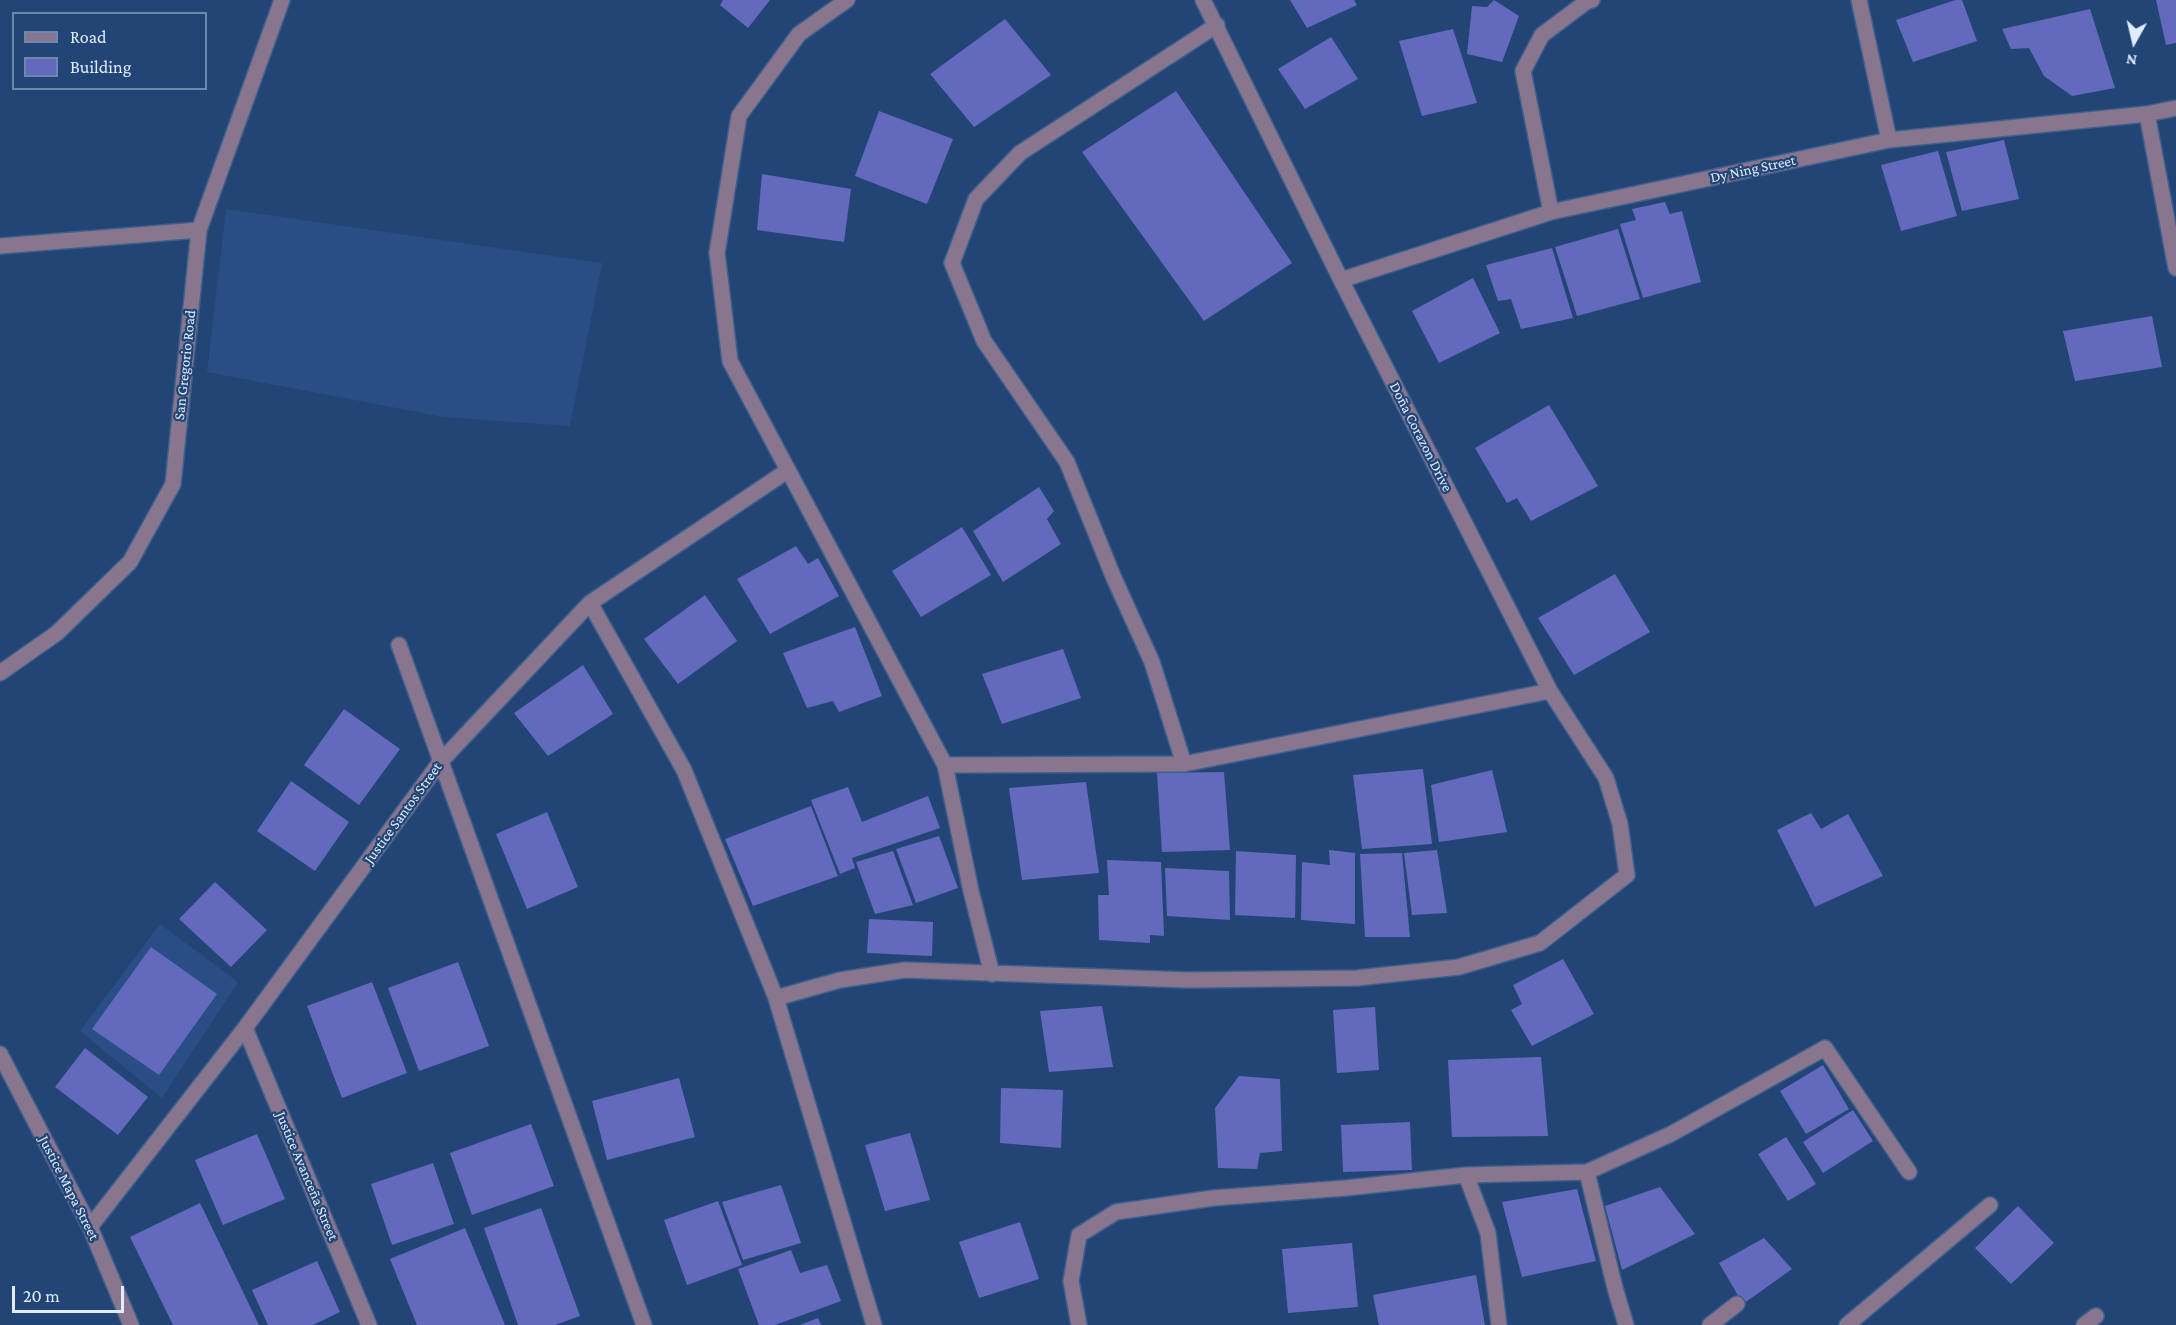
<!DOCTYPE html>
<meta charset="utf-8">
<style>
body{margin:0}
#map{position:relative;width:2176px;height:1325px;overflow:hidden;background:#224576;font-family:"Crimson Pro",serif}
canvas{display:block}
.legend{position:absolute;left:12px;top:12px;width:195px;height:78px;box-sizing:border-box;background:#224576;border:2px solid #6e88ad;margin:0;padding:8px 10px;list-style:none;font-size:18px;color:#e0edff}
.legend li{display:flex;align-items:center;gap:12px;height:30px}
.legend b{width:30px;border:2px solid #6e88ad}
.north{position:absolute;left:2104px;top:12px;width:60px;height:60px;-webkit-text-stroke:4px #224576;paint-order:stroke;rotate:188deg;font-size:16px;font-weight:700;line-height:24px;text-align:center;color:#e0edff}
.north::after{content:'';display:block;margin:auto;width:21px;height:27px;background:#e0edff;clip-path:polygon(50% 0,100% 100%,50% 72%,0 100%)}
.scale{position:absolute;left:12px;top:1286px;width:112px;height:27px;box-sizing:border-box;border:3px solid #e0edff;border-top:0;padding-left:8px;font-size:18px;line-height:21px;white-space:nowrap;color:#e0edff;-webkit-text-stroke:4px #224576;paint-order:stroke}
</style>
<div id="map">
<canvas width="2176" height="1325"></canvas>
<ul class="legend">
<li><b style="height:8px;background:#88768f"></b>Road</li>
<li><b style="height:16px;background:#636abe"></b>Building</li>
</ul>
<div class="north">N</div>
<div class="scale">20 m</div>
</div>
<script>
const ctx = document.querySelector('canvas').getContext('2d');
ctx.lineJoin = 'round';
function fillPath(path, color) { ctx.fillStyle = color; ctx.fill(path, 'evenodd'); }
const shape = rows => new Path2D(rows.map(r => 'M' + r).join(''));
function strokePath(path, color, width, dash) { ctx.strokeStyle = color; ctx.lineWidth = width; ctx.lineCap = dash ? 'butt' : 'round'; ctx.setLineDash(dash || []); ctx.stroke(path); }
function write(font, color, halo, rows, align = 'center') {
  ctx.font = font + ' "Crimson Pro",serif'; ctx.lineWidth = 4.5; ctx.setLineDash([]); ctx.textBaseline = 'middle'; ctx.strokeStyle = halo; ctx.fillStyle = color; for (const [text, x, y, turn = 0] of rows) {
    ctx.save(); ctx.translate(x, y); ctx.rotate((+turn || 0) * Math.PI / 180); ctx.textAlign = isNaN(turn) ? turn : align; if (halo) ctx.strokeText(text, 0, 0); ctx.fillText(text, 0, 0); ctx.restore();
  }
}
const built = shape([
 [226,209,602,263,570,426,444,417,207,372],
 [160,924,238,982,162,1098,80,1031]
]);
const building = shape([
 [723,0,770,0,748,28,720,5],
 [1290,0,1354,0,1357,5,1307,28],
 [1494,0,1519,16,1502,62,1467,54,1472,6,1487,7],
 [1955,0,1962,0,1977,41,1913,62,1896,20],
 [2156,0,2176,0,2176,43,2166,45],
 [2090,9,2115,88,2072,96,2044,76,2029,48,2011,49,2002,29],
 [1005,19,1051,75,974,127,930,74],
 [1453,29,1477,103,1422,116,1399,41],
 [1331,37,1358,79,1305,109,1278,69],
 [1176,91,1292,263,1204,321,1082,152],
 [879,111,953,139,927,204,855,176],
 [2004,140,2019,199,1962,211,1946,152],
 [1938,151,1957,216,1901,231,1881,165],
 [762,174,851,189,844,242,757,230],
 [1665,202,1670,214,1682,211,1701,282,1643,298,1620,224,1636,220,1632,209],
 [1618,229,1640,299,1577,316,1555,247],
 [1552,248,1573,318,1521,329,1511,299,1498,301,1486,265],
 [1473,278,1500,333,1439,363,1412,311],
 [2152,316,2162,367,2075,381,2063,331],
 [1549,405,1598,486,1531,521,1517,498,1507,503,1475,448],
 [1039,487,1054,511,1047,519,1061,544,1003,582,973,531],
 [962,527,991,575,921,617,892,571],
 [796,546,808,564,818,558,839,596,770,634,737,579],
 [1615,574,1650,632,1574,675,1538,618],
 [705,595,737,641,678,684,644,639],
 [855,627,882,696,839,712,833,701,807,708,783,653],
 [1063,649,1081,698,1002,724,982,674],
 [583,665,613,714,548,756,514,713],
 [344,709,400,749,359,805,304,765],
 [1423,769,1432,844,1362,849,1353,775],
 [1492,770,1507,832,1439,842,1431,785],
 [1224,772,1230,850,1162,852,1157,773],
 [291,781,349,822,315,871,257,831],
 [1086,782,1099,873,1022,880,1009,788],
 [848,787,862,822,928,796,940,828,852,858,855,868,840,874,811,800],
 [811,806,838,876,753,906,725,839],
 [547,812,578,887,527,909,496,834],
 [1811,813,1821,829,1848,814,1883,876,1815,907,1777,830],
 [939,836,958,888,916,903,896,849],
 [1329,850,1355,853,1355,924,1301,920,1302,862,1330,865],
 [1437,850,1447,913,1412,915,1404,853],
 [893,851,913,905,875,914,856,862],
 [1236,851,1296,855,1295,918,1235,915],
 [1402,853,1410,937,1365,937,1360,854],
 [1107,860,1161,862,1164,936,1150,935,1150,943,1099,940,1098,895,1109,895],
 [1165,868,1229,871,1230,920,1167,916],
 [215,882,267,930,231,967,179,919],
 [869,919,933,922,932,956,867,953],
 [151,947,217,994,159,1075,92,1029],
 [1563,959,1594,1014,1532,1046,1511,1010,1522,1004,1513,985],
 [458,962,489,1046,419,1071,388,988],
 [372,982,407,1073,342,1098,307,1006],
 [1102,1006,1113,1067,1049,1072,1040,1011],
 [1375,1007,1379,1070,1337,1073,1333,1010],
 [85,1048,148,1097,118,1135,55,1087],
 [1541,1057,1548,1136,1452,1137,1448,1060],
 [1823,1065,1849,1109,1806,1134,1780,1091],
 [1239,1076,1280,1079,1282,1151,1260,1153,1257,1169,1218,1168,1215,1108],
 [679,1078,695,1137,607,1160,592,1101],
 [1001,1088,1063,1090,1061,1148,1000,1143],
 [1853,1110,1873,1141,1823,1173,1803,1142],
 [1410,1122,1412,1170,1343,1172,1341,1125],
 [531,1124,554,1186,472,1215,450,1153],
 [910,1133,930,1200,885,1211,865,1145],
 [257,1134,285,1199,223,1225,195,1160],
 [1786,1137,1816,1184,1788,1201,1758,1154],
 [433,1163,454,1224,392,1245,371,1184],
 [781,1185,801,1243,743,1260,722,1202],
 [1660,1187,1695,1234,1622,1270,1605,1206],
 [1577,1189,1596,1261,1522,1277,1502,1202],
 [718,1201,742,1265,687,1285,664,1220],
 [200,1203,259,1325,173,1325,130,1237],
 [2018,1206,2054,1243,2011,1284,1975,1248],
 [541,1208,580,1316,555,1325,518,1325,484,1228],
 [1020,1222,1039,1279,979,1298,959,1242],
 [465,1228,505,1325,417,1325,390,1259],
 [1764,1238,1792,1269,1743,1304,1719,1263],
 [1352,1243,1358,1307,1288,1313,1282,1249],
 [791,1250,800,1273,827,1265,841,1301,775,1325,759,1325,738,1269],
 [317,1261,340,1312,313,1325,268,1325,252,1290],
 [1476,1275,1485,1325,1379,1325,1373,1295],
 [818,1318,821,1325,800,1325]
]);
const minor = shape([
 [847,0,799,34,739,116,717,253,730,361,945,765,971,891,992,974],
 [1859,0,1889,140],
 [2147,114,2176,268],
 [1551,212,1523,71,1542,35,1586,2,1592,0],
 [0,246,199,230],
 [1341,280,1551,212,1889,140,2147,114,2176,108],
 [590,603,684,770,776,998,874,1325],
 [399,645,644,1325],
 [0,673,57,633,130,562,173,484,199,230,282,0],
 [1184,764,1152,662,1113,576,1067,462,984,341,952,263,976,199,1020,153,1217,25],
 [945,765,1184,764,1550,691],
 [776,998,840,980,905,970,1188,980,1357,978,1459,967,1540,943,1627,875,1620,824,1606,778,1550,691,1341,280,1203,0],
 [245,1028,369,1325],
 [0,1054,90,1227,131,1325],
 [1587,1172,1615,1288,1626,1325],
 [1466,1175,1488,1233,1499,1325],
 [90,1227,245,1028,441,761,590,603,787,471],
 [1079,1325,1071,1281,1079,1235,1116,1212,1213,1198,1346,1188,1466,1175,1587,1172,1671,1134,1825,1048,1909,1172],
 [1710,1325,1737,1304],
 [1847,1325,1990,1205],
 [2084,1325,2096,1316]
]);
const streetNames = [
 ["Dy Ning Street",1753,169,-12],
 ["San Gregorio Road",185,365,-84],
 ["Doña Corazon Drive",1421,437,63],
 ["Justice Santos Street",403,813,-54],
 ["Justice Avanceña Street",307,1176,67],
 ["Justice Mapa Street",69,1188,63]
];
fillPath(built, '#284e85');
fillPath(building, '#636abe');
strokePath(minor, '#40608c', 18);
strokePath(minor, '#88768f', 15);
write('15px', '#e0edff', '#224576', streetNames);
</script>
